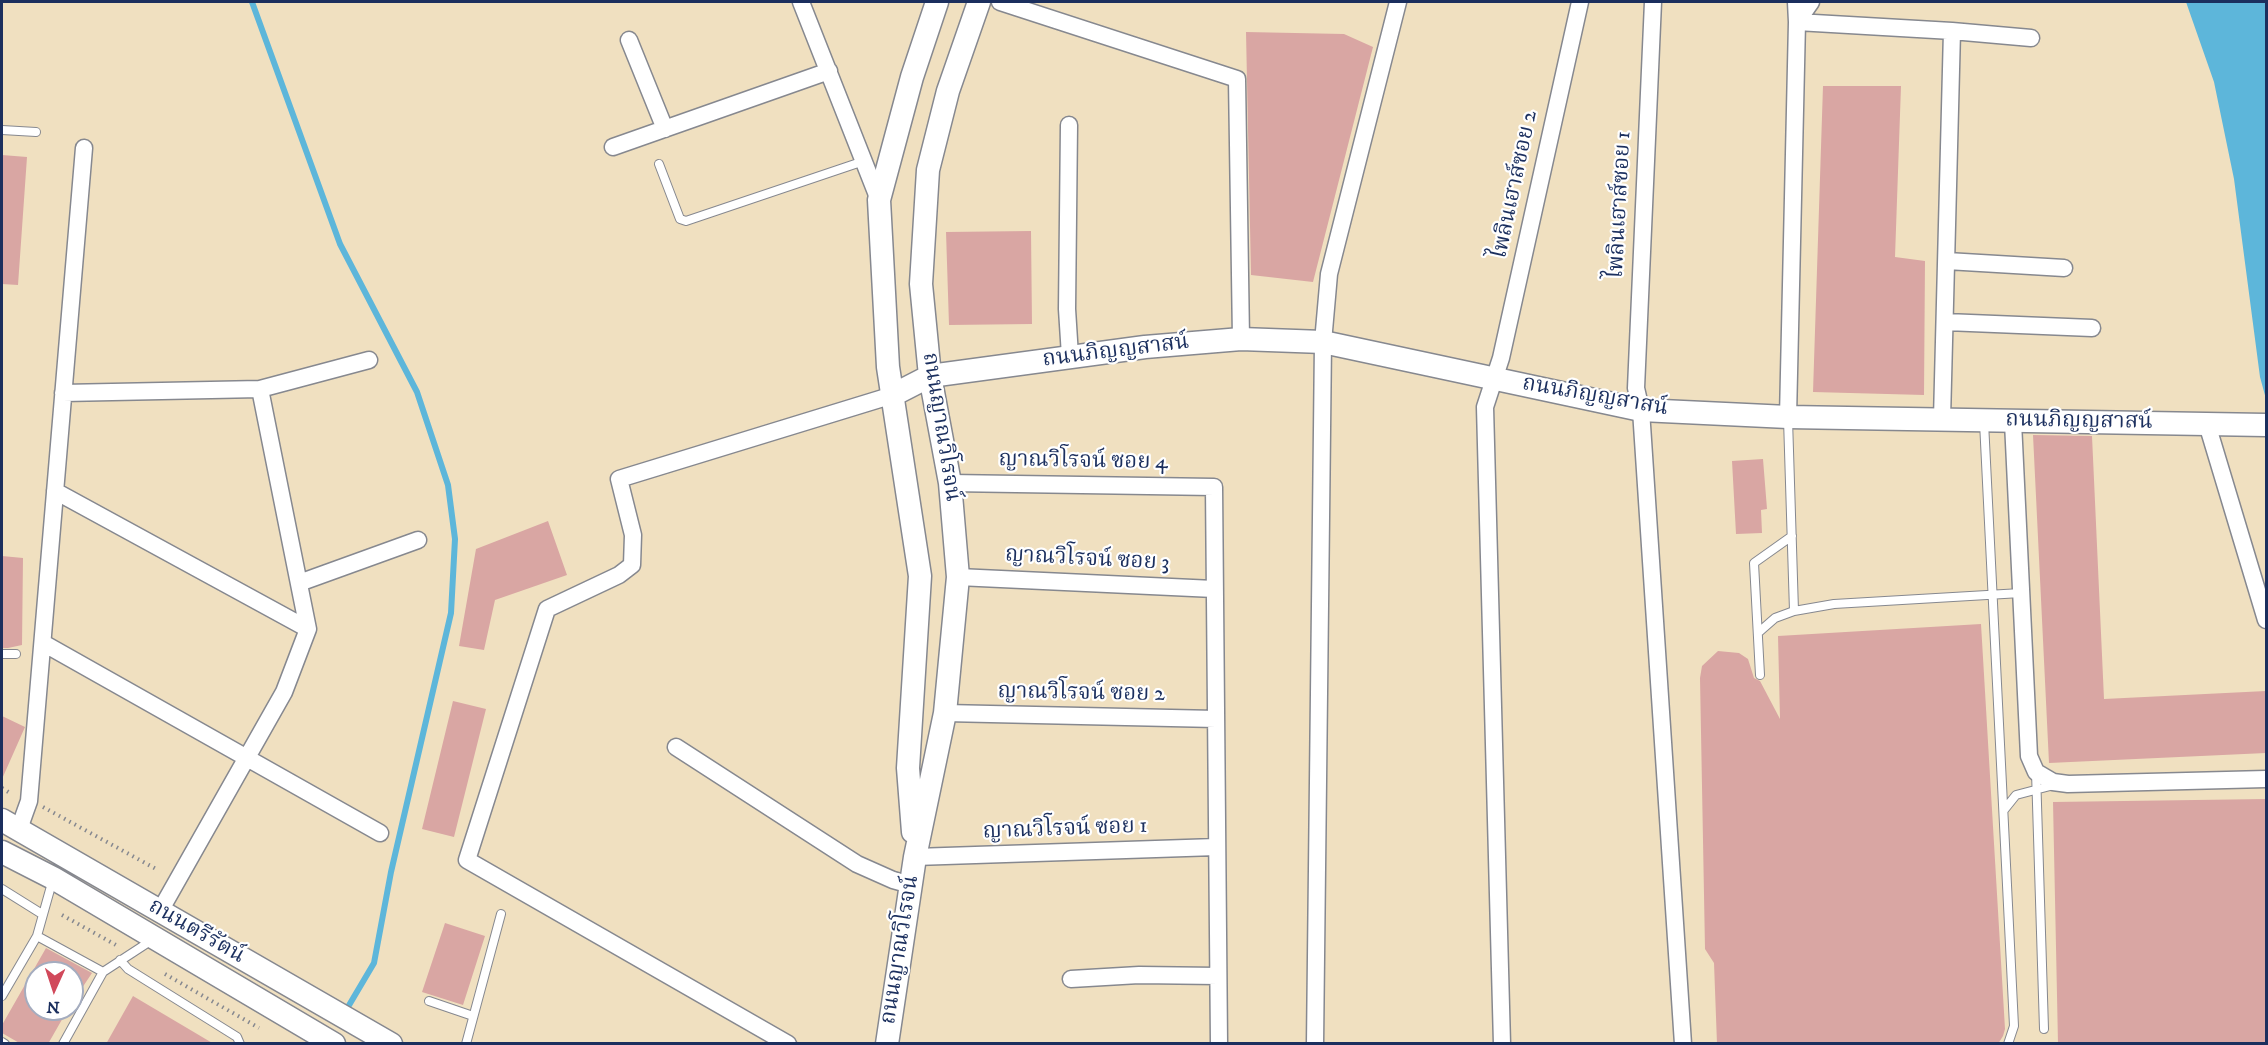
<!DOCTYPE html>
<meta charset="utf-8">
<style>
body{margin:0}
#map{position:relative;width:2268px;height:1045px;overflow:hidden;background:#f0e0c0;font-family:"IM FELL DW Pica",serif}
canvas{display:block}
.frame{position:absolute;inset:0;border:3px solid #1b2f5e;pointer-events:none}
.north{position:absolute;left:24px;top:961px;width:60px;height:60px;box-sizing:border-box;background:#fff;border:2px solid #a4acbf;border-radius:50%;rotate:183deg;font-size:16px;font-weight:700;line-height:24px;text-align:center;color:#1b2f5e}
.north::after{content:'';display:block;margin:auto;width:21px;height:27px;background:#d1495b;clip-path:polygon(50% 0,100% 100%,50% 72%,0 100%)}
</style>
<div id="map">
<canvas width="2268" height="1045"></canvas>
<div class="frame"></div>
<div class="north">N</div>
</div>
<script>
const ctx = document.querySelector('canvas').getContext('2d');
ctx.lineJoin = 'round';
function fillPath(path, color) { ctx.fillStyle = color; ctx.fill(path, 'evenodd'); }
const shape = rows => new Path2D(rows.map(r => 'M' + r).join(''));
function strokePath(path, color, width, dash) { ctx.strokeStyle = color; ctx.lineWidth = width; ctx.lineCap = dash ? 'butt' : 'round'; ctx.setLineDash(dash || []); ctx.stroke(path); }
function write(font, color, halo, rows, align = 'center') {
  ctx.font = font + ' "IM FELL DW Pica","Noto Serif Thai",serif'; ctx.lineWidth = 4.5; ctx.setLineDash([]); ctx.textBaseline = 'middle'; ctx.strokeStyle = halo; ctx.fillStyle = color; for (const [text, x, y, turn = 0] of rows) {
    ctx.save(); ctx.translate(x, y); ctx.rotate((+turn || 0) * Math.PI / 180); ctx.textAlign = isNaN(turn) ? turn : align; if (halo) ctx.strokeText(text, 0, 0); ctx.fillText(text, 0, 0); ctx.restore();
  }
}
const water = shape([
 [2186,2,2266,2,2266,399,2260,377,2234,179,2214,82]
]);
const stream = shape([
 [252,2,340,244,417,392,448,485,455,539,451,613,391,872,374,963,345,1012]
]);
const building = shape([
 [1246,32,1344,34,1373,47,1313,282,1251,275],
 [1823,86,1901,86,1895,257,1925,261,1924,395,1813,392],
 [2,155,27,157,18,285,2,284],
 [1031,231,1032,324,949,325,946,232],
 [2033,435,2092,436,2104,699,2266,691,2266,753,2049,763],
 [1763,459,1767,509,1761,510,1762,533,1736,534,1732,461],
 [548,521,567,575,495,600,484,650,459,646,476,549],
 [2,556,23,558,22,645,8,648,2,648],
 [1981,624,2005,1029,2003,1036,1998,1044,1717,1044,1714,963,1705,949,1700,678,1702,666,1718,651,1739,653,1748,659,1754,678,1760,681,1780,719,1778,636],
 [453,701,486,709,454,837,422,829],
 [2,716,25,727,2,779],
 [2266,799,2266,1044,2058,1044,2053,802],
 [445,923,485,936,463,1005,422,992],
 [46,948,92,973,72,1003,72,973,36,973,36,1009,68,1009,48,1044,21,1044,2,1033,2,1025],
 [133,996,214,1044,106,1044]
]);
const path = shape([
 [2,788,10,793],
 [43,807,158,870],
 [62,915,116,945],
 [165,974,259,1028]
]);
const lane = shape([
 [2,130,36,132],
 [659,164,680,219,686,221,864,161],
 [1788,419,1794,611],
 [1984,422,2014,1026,2008,1044],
 [1759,632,1775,618,1794,611,1834,604,2021,593],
 [2,654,16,654],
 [1760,675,1754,563,1792,536],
 [2036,772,2044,1029],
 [2004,810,2016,795,2054,785],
 [2,889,42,914],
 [37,936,103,972],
 [120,960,128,969,237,1037,240,1044],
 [2,996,37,936,53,879],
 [429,1001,473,1016],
 [2,1042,5,1044],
 [63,1044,103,972,152,940],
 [466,1044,501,914]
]);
const street = shape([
 [801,2,879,200],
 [1000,2,1237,79,1241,339],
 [1653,2,1636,388,1641,410,1683,1044],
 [1796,2,1797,22,1952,31,1942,419],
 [1952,31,2031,38],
 [629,40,665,129],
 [1069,125,1067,309,1070,356],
 [613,147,829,71],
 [1947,261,2064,268],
 [1946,322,2092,328],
 [63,393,260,389,369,360],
 [1788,417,1797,22,1811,2],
 [2013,422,2029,756,2036,772,2053,782,2068,784,2266,779],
 [2207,424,2266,620],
 [950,483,1214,487,1219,1044],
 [55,491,308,629],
 [958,577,1214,589],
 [299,583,418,540],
 [43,643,380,833],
 [945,713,1216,719],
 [676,747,857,864,893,880,911,885],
 [19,829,29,801,84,148],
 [915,857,1216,847],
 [160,911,284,692,308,629,260,389],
 [1071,979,1139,975,1218,976],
 [788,1044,467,860,547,609,619,575,632,565,633,535,619,479,893,395],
 [1315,1044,1323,342,1329,274,1398,2],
 [1502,1044,1485,407,1501,358,1580,2]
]);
const secondary = shape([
 [893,395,930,376,1145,347,1241,339,1323,342,1641,410,1788,417,2266,425],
 [2,820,391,1044],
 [913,832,908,768,920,576,888,367,879,200,912,77,937,2],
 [2,852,53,878,334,1044],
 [887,1044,915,857,945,713,958,577,950,483,930,376,921,284,928,170,948,91,979,2]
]);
const streetNames = [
 ["ไพลินเฮาส์ซอย 2",1516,185,-78],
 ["ไพลินเฮาส์ซอย 1",1621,205,-87],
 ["ถนนภิญญสาสน์",1116,352,-7],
 ["ถนนภิญญสาสน์",1595,397,10],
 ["ถนนภิญญสาสน์",2079,422,1],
 ["ถนนญาณวิโรจน์",940,427,81],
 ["ญาณวิโรจน์ ซอย 4",1083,462,1],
 ["ญาณวิโรจน์ ซอย 3",1087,560,3],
 ["ญาณวิโรจน์ ซอย 2",1081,694,1],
 ["ญาณวิโรจน์ ซอย 1",1065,830,-2],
 ["ถนนตรีรัตน์",196,932,30],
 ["ถนนญาณวิโรจน์",901,950,-81]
];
fillPath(water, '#5db6da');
strokePath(stream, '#5db6da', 6);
fillPath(building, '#d9a6a3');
strokePath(lane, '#86888f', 10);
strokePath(street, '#86888f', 19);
strokePath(secondary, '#86888f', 25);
strokePath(path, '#86888f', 4, [1.5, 4.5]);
strokePath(lane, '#fff', 8);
strokePath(street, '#fff', 16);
strokePath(secondary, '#fff', 22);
write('22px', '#1b2f5e', '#fff', streetNames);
</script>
